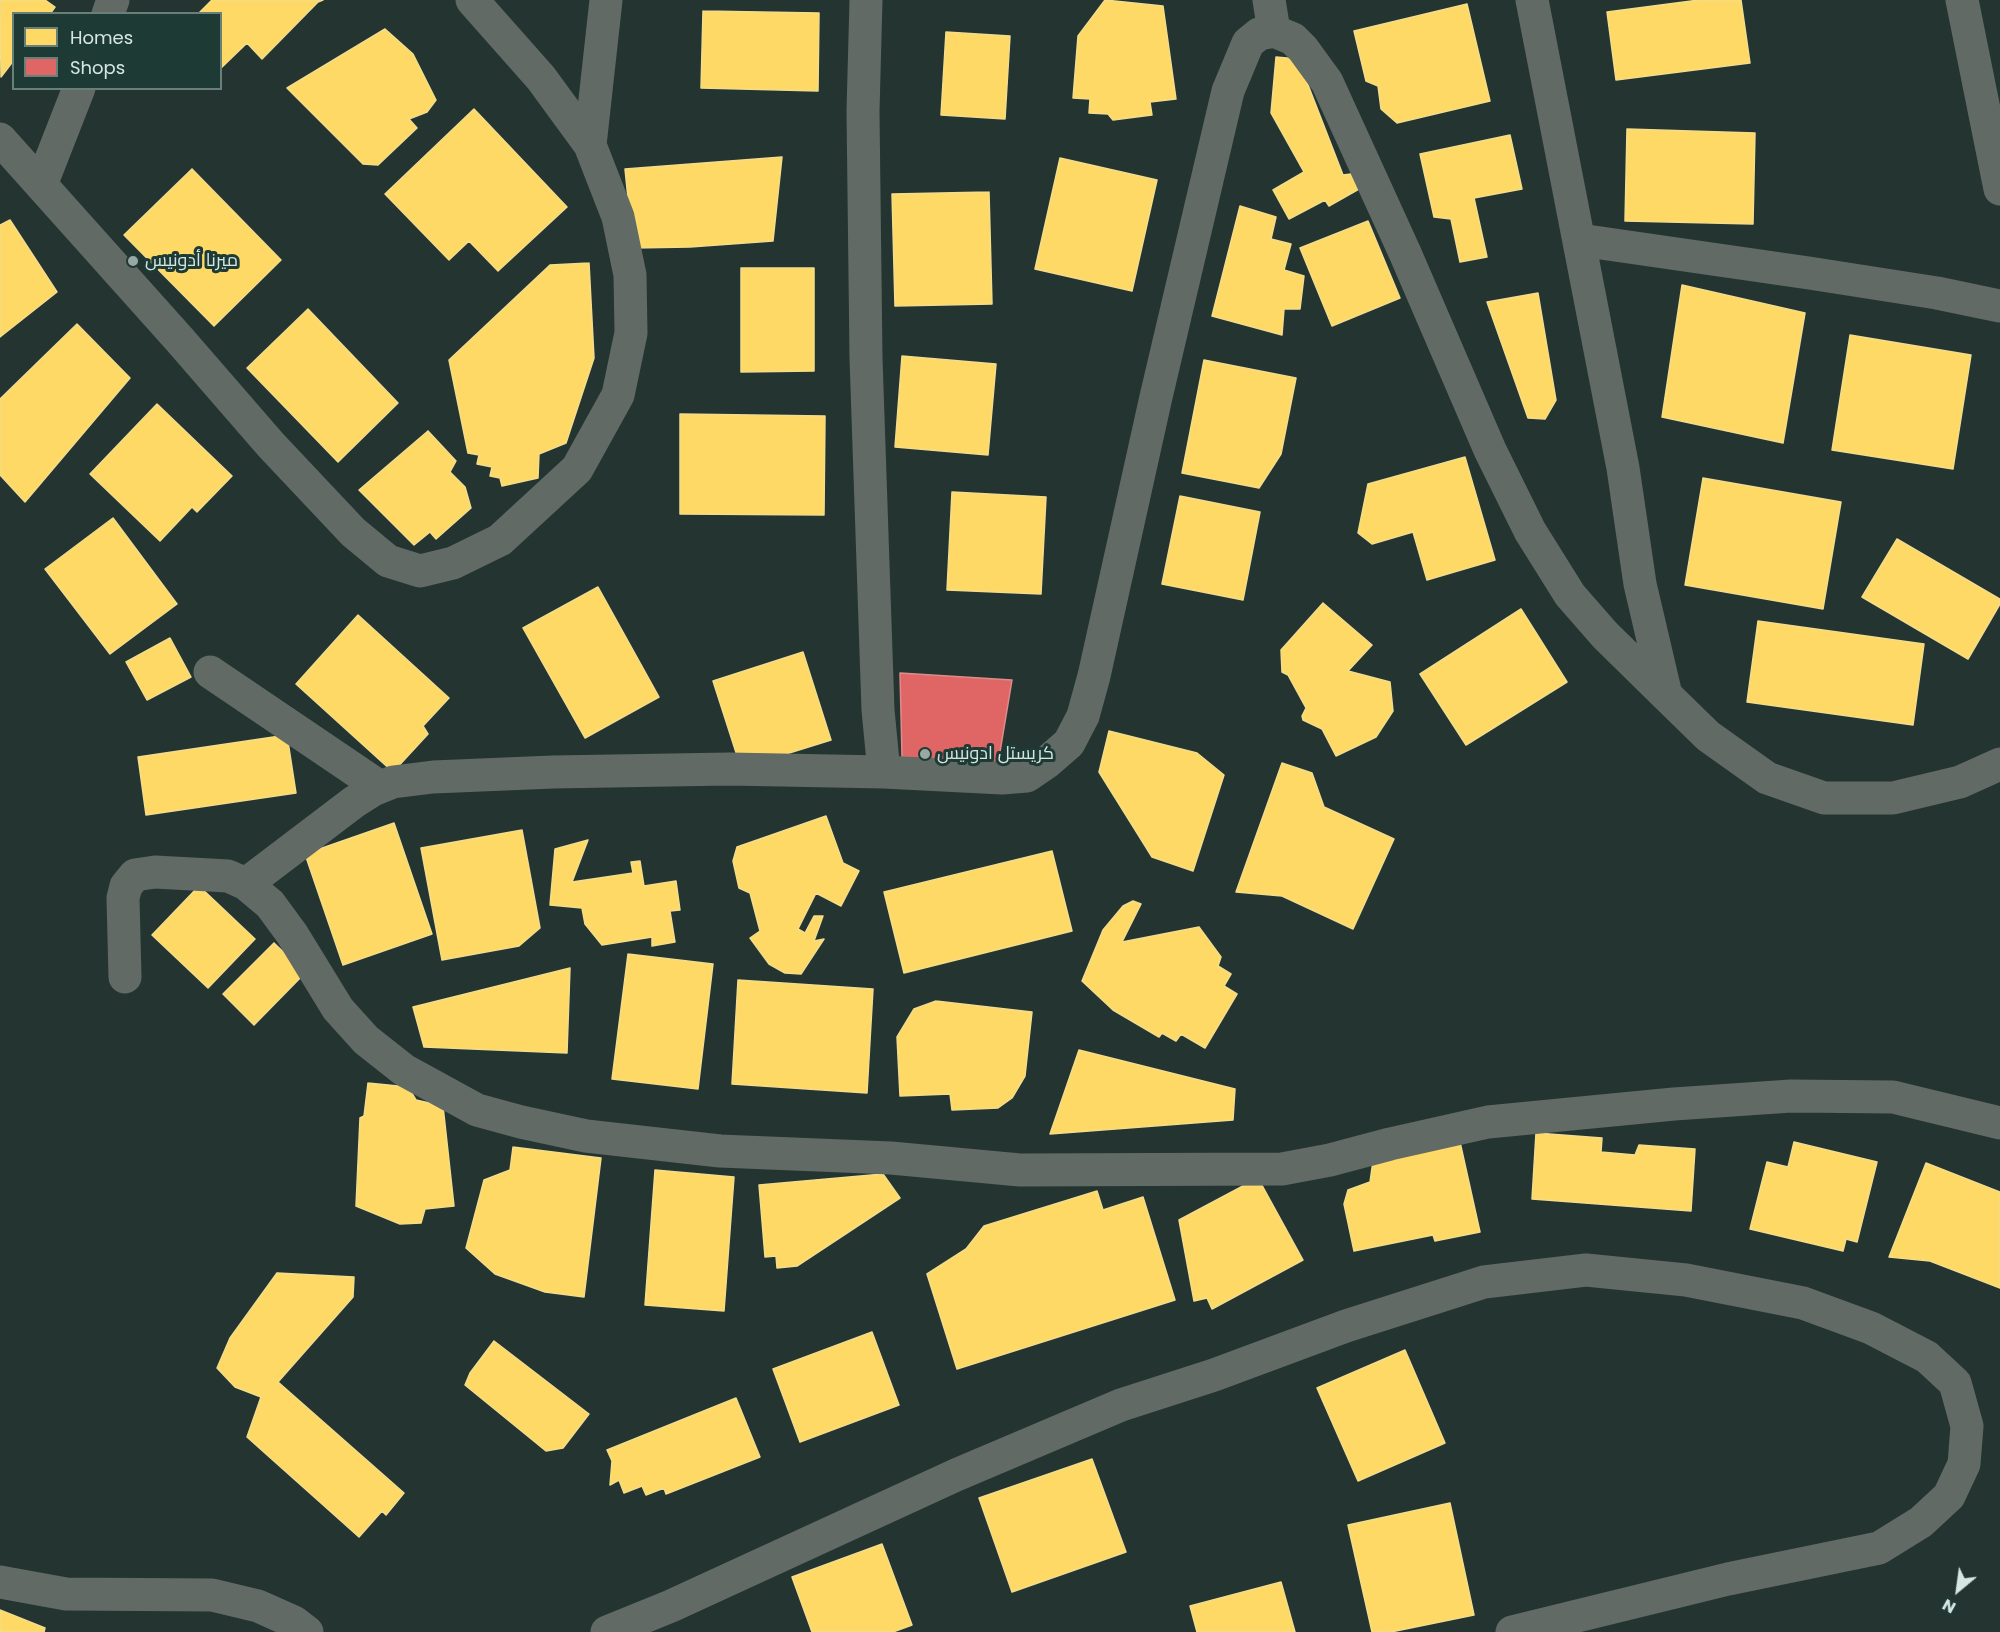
<!DOCTYPE html>
<meta charset="utf-8">
<style>
body{margin:0}
#map{position:relative;width:2000px;height:1632px;overflow:hidden;background:#243431;font-family:Poppins,sans-serif}
canvas{display:block}
.legend{position:absolute;left:12px;top:12px;width:210px;height:78px;box-sizing:border-box;background:#1e3a35;border:2px solid #687f7a;margin:0;padding:8px 10px;list-style:none;font-size:18px;color:#d6e6e2}
.legend li{display:flex;align-items:center;gap:12px;height:30px}
.legend b{width:30px;border:2px solid #687f7a}
.north{position:absolute;left:1928px;top:1560px;width:60px;height:60px;-webkit-text-stroke:4px #1e3a35;paint-order:stroke;rotate:209deg;font-size:16px;font-weight:700;line-height:24px;text-align:center;color:#d6e6e2}
.north::after{content:'';display:block;margin:auto;width:21px;height:27px;background:#d6e6e2;clip-path:polygon(50% 0,100% 100%,50% 72%,0 100%)}
</style>
<div id="map">
<canvas width="2000" height="1632"></canvas>
<ul class="legend">
<li><b style="height:16px;background:#ffd966"></b>Homes</li>
<li><b style="height:16px;background:#e06666"></b>Shops</li>
</ul>
<div class="north">N</div>
</div>
<script>
const ctx = document.querySelector('canvas').getContext('2d');
ctx.lineJoin = 'round';
function fillPath(path, color) { ctx.fillStyle = color; ctx.fill(path, 'evenodd'); }
const shape = rows => new Path2D(rows.map(r => 'M' + r).join(''));
function strokePath(path, color, width, dash) { ctx.strokeStyle = color; ctx.lineWidth = width; ctx.lineCap = dash ? 'butt' : 'round'; ctx.setLineDash(dash || []); ctx.stroke(path); }
function write(font, color, halo, rows, align = 'center') {
  ctx.font = font + ' Poppins,Cairo,sans-serif'; ctx.lineWidth = 6; ctx.setLineDash([]); ctx.textBaseline = 'middle'; ctx.strokeStyle = halo; ctx.fillStyle = color; for (const [text, x, y, turn = 0] of rows) {
    ctx.save(); ctx.translate(x, y); ctx.rotate((+turn || 0) * Math.PI / 180); ctx.textAlign = isNaN(turn) ? turn : align; if (halo) ctx.strokeText(text, 0, 0); ctx.fillText(text, 0, 0); ctx.restore();
  }
}
const homes = shape([
 [0,0,45,0,55,7,50,14,14,14,14,60,1,77,0,0],
 [212,0,323,0,318,2,262,59,247,43,220,69,220,14,198,14,212,0],
 [1105,0,1163,6,1176,99,1150,102,1152,115,1113,120,1108,114,1089,113,1090,99,1073,98,1078,36,1105,0],
 [1699,0,1741,0,1750,63,1616,80,1607,12,1699,0],
 [1467,4,1490,101,1397,123,1381,109,1378,86,1366,81,1354,31,1467,4],
 [703,11,819,13,818,91,701,88,703,11],
 [385,29,413,54,436,100,427,112,409,119,417,128,378,165,363,164,287,88,385,29],
 [946,32,1010,36,1005,119,941,115,946,32],
 [1276,57,1298,59,1343,175,1351,174,1359,189,1329,206,1325,200,1289,219,1273,190,1304,172,1271,113,1276,57],
 [474,109,567,207,498,271,469,241,449,260,385,194,474,109],
 [1627,129,1755,133,1753,224,1625,221,1627,129],
 [1510,135,1522,189,1474,198,1487,257,1460,262,1451,219,1434,217,1420,154,1510,135],
 [782,157,773,241,690,247,633,248,625,169,782,157],
 [1060,158,1157,180,1132,291,1035,269,1060,158],
 [192,169,281,260,214,326,124,235,192,169],
 [989,192,992,304,895,306,892,194,989,192],
 [1240,206,1276,217,1271,239,1291,244,1284,270,1304,276,1300,309,1284,309,1282,335,1212,316,1240,206],
 [10,220,57,292,0,337,0,225,10,220],
 [1368,221,1400,298,1332,326,1300,248,1368,221],
 [589,263,594,358,566,443,539,454,538,478,502,486,500,478,490,476,492,467,477,464,479,455,468,453,449,360,550,265,589,263],
 [741,268,814,268,814,371,741,372,741,268],
 [1682,285,1805,313,1783,443,1662,417,1682,285],
 [1538,293,1556,400,1545,419,1528,418,1487,302,1538,293],
 [308,309,398,403,338,462,247,368,308,309],
 [77,324,130,378,25,502,0,475,0,399,77,324],
 [1850,335,1971,355,1953,469,1832,450,1850,335],
 [902,356,996,364,988,455,895,447,902,356],
 [1204,360,1296,378,1281,454,1259,488,1182,473,1204,360],
 [157,404,232,476,197,512,192,507,160,541,90,474,157,404],
 [680,414,825,416,824,515,680,514,680,414],
 [428,431,456,461,450,472,465,487,471,508,436,539,430,532,414,545,359,490,428,431],
 [1465,457,1495,560,1427,580,1413,532,1372,544,1358,533,1368,484,1465,457],
 [1703,478,1841,502,1823,609,1685,585,1703,478],
 [952,492,1046,497,1041,594,947,590,952,492],
 [1180,496,1260,512,1243,600,1162,584,1180,496],
 [113,518,177,604,110,654,45,569,113,518],
 [1897,539,2000,599,2000,604,1968,659,1862,597,1897,539],
 [598,587,659,697,585,738,523,628,598,587],
 [1323,603,1372,645,1348,671,1390,682,1393,711,1376,737,1336,756,1322,729,1303,720,1302,716,1306,708,1288,675,1282,672,1281,650,1323,603],
 [1521,609,1567,682,1466,745,1420,674,1521,609],
 [358,615,449,698,423,726,428,734,393,772,296,684,358,615],
 [1758,621,1924,644,1913,725,1747,702,1758,621],
 [170,638,191,677,147,700,126,662,170,638],
 [803,652,831,740,741,768,713,681,803,652],
 [1109,731,1197,753,1224,775,1193,871,1152,857,1099,772,1109,731],
 [287,735,296,793,146,815,138,757,287,735],
 [1282,763,1312,773,1324,807,1394,839,1353,929,1282,896,1236,892,1282,763],
 [826,816,843,863,859,871,841,906,816,893,798,929,805,933,814,916,823,916,814,941,824,939,801,974,785,973,769,964,750,938,760,931,750,893,739,888,733,861,737,847,826,816],
 [394,823,432,934,343,965,305,854,394,823],
 [522,830,540,928,519,946,442,960,421,848,522,830],
 [588,840,572,882,633,873,631,862,640,861,644,886,676,881,680,910,670,911,675,942,652,946,652,937,602,945,585,924,582,908,550,905,555,849,588,840],
 [1052,851,1072,931,904,973,884,892,1052,851],
 [199,886,255,939,208,988,152,935,199,886],
 [1133,901,1141,904,1122,942,1199,927,1221,957,1218,966,1231,974,1224,986,1237,994,1205,1048,1181,1034,1176,1041,1162,1033,1159,1037,1113,1010,1082,981,1103,930,1123,906,1133,901],
 [274,943,305,973,254,1025,223,994,274,943],
 [628,954,713,964,698,1089,612,1079,628,954],
 [570,968,567,1053,424,1047,413,1007,570,968],
 [738,980,873,989,867,1093,732,1084,738,980],
 [936,1001,1032,1012,1025,1076,1012,1098,998,1108,952,1110,950,1094,900,1096,897,1037,914,1009,936,1001],
 [1079,1050,1235,1089,1233,1120,1050,1134,1079,1050],
 [368,1083,408,1087,416,1100,443,1106,454,1206,425,1209,421,1223,400,1224,356,1206,360,1118,364,1116,368,1083],
 [1536,1133,1602,1138,1601,1152,1635,1155,1639,1145,1695,1149,1691,1211,1532,1199,1536,1133],
 [1460,1142,1480,1232,1435,1241,1433,1235,1354,1251,1344,1204,1348,1190,1370,1182,1373,1161,1460,1142],
 [1794,1142,1877,1162,1857,1242,1846,1239,1843,1251,1750,1229,1767,1162,1788,1167,1794,1142],
 [513,1147,601,1158,584,1297,545,1292,495,1274,466,1248,484,1180,510,1170,513,1147],
 [1926,1163,2000,1192,2000,1288,1930,1261,1889,1257,1926,1163],
 [655,1170,734,1177,724,1311,645,1305,655,1170],
 [883,1174,900,1198,797,1266,777,1268,776,1256,765,1257,759,1185,883,1174],
 [1258,1178,1303,1260,1212,1309,1207,1298,1194,1301,1179,1220,1258,1178],
 [1097,1191,1103,1210,1143,1197,1175,1300,957,1369,927,1274,966,1249,984,1226,1097,1191],
 [277,1273,354,1277,353,1297,278,1382,404,1493,386,1515,382,1511,359,1537,247,1437,261,1397,235,1387,217,1368,230,1338,277,1273],
 [872,1332,899,1405,800,1442,773,1369,872,1332],
 [494,1341,589,1414,563,1448,546,1451,465,1385,470,1373,494,1341],
 [1405,1350,1445,1443,1358,1481,1317,1388,1405,1350],
 [736,1398,760,1457,666,1494,664,1488,646,1495,642,1486,624,1493,619,1480,610,1485,612,1461,607,1450,736,1398],
 [1092,1459,1126,1552,1012,1592,979,1498,1092,1459],
 [1450,1503,1474,1615,1391,1632,1372,1632,1348,1525,1450,1503],
 [882,1544,912,1625,893,1632,812,1632,792,1577,882,1544],
 [1281,1582,1295,1632,1197,1632,1190,1606,1281,1582],
 [0,1610,45,1628,44,1632,0,1632,0,1610]
]);
const shops = shape([
 [900,673,1012,680,998,764,902,757,900,673]
]);
const minor = shape([
 [866,0,863,111,866,358,878,710,884,772,1002,778,1027,776,1046,763,1069,743,1083,716,1094,676,1156,397,1228,91,1248,43,1259,34,1274,31,1293,39,1303,49,1327,82,1405,253,1490,450,1530,531,1570,595,1605,635,1666,695],
 [1269,0,1274,31],
 [1532,0,1623,468,1640,584,1666,695,1708,736,1767,778,1824,798,1893,798,1960,782,2000,764],
 [1962,0,2000,189],
 [108,14,113,0],
 [0,139,179,339,271,445,353,532,388,561,420,571,453,563,500,540,577,469,618,395,631,333,630,275,618,217,590,145,541,78,472,0],
 [590,145,606,0],
 [41,185,79,88],
 [1580,240,1809,273,1937,293,2000,306],
 [210,672,380,787],
 [246,884,354,802,373,790,393,782,433,777,553,772,729,769,884,772],
 [125,977,123,898,126,886,135,875,155,872,228,876,246,884,270,904,292,934,338,1009,366,1040,404,1070,477,1110,521,1122,586,1136,720,1151,891,1158,1020,1170,1282,1169,1330,1160,1390,1144,1488,1122,1674,1104,1791,1096,1893,1097,2000,1123],
 [0,1582,66,1594,212,1595,258,1606,294,1622,307,1632],
 [607,1632,671,1606,956,1475,1121,1405,1214,1375,1346,1326,1484,1282,1586,1270,1686,1280,1803,1303,1871,1328,1927,1357,1955,1383,1967,1426,1964,1464,1949,1496,1921,1522,1879,1548,1728,1579,1512,1632]
]);
const markers = [
 [133,261,6,"#98a8a4"],
 [925,754,6,"#98a8a4"]
];
const poiNames = [
 ["ميرنا أدونيس",145,261],
 ["كريستل ادونيس",937,754]
];
fillPath(homes, '#ffd966');
strokePath(homes, '#f3dd8b', 1.5);
fillPath(shops, '#e06666');
strokePath(shops, '#dd8c8b', 1.5);
strokePath(minor, '#616a65', 33);
for (const [x, y, r, color] of markers) { const dot = new Path2D(); dot.arc(x, y, r, 0, 2 * Math.PI); ctx.fillStyle = color; ctx.fill(dot); strokePath(dot, '#1e3a35', 2); }
write('18px', '#d6e6e2', '#1e3a35', poiNames, 'left');
</script>
